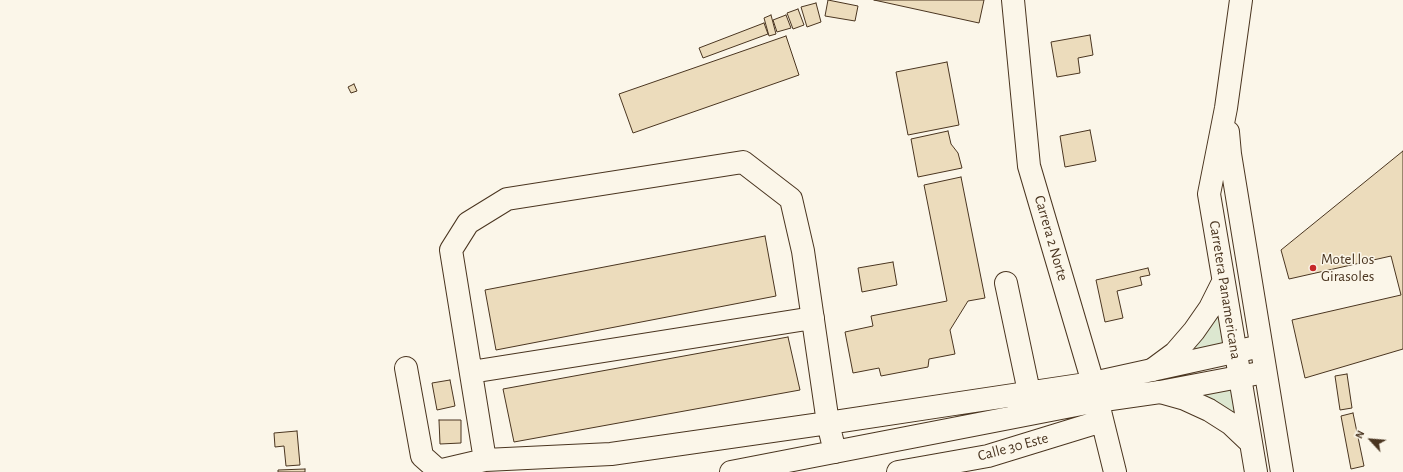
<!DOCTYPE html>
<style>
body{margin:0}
#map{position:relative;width:1403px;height:472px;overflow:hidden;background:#fbf6e9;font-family:"Alegreya Sans",sans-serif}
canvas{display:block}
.north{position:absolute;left:1351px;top:420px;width:40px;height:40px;-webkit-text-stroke:3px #fbf6e9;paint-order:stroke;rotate:296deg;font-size:11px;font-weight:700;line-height:16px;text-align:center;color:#4a3520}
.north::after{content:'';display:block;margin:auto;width:14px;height:18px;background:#4a3520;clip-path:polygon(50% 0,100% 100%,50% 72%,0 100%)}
</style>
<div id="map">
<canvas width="1403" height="472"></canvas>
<div class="north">N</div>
</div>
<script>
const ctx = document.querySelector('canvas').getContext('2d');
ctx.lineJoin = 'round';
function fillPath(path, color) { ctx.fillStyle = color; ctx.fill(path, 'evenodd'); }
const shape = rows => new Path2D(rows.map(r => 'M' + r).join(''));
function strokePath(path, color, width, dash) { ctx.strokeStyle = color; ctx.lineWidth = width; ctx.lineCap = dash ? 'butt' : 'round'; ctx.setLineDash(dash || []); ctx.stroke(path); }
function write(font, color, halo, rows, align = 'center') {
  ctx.font = font + ' "Alegreya Sans",sans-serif'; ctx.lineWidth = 3; ctx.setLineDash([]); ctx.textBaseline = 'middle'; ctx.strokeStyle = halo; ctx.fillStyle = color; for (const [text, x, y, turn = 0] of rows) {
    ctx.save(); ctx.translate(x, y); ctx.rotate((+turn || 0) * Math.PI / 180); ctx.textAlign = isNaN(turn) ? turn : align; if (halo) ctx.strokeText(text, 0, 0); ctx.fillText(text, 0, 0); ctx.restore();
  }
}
const green = shape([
 [1218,304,1225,348,1178,354,1218,304],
 [1232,386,1240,425,1179,393,1232,386]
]);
const building = shape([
 [828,0,858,6,855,21,825,16,828,0],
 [874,0,984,0,979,23,874,0],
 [816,3,821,22,807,27,801,7,816,3],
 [798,9,804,25,793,29,787,13,798,9],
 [771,15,776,34,769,36,764,18,771,15],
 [786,15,791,28,777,32,773,20,786,15],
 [764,23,768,34,703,58,699,48,764,23],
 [1090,35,1093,55,1078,58,1080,73,1057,77,1051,42,1090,35],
 [786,36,799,75,633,133,619,94,786,36],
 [947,62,959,125,908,135,896,72,947,62],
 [354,84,357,91,351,93,348,87,354,84],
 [1090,130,1096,161,1065,167,1060,136,1090,130],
 [948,131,951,144,958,153,962,168,918,177,911,139,948,131],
 [1403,151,1403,349,1305,378,1292,320,1401,295,1391,256,1289,279,1281,250,1403,151],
 [961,177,985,298,968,301,950,330,955,354,929,359,928,367,881,376,879,368,853,373,845,332,873,326,871,316,947,301,924,185,961,177],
 [765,236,776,296,496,350,485,290,765,236],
 [893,262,897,285,862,292,858,268,893,262],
 [1148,268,1150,275,1140,277,1142,285,1117,291,1123,318,1105,322,1096,280,1148,268],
 [788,337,800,390,514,442,503,389,788,337],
 [1347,374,1352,408,1340,410,1335,376,1347,374],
 [450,380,455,406,437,410,432,383,450,380],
 [1353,413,1364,466,1351,469,1341,416,1353,413],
 [439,420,461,420,461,443,440,444,439,420],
 [297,431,300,465,286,466,284,446,275,447,274,433,297,431],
 [305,469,305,472,278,472,278,470,305,469]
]);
const minor = shape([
 [1013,0,1029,166,1093,383,1115,472],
 [1006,283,1032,406],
 [406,368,422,456,440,472],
 [471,372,813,318],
 [485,460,451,250,468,223,507,199,743,162,791,199,803,251,828,423,835,452],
 [438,471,485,460,611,454,828,423,1093,383,1261,346],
 [731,472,1097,401,1160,392,1265,372],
 [898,472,988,456,1102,421]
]);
const highway = shape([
 [1241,0,1226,108,1209,194,1256,472],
 [1228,132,1230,154,1282,472],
 [1152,370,1175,353,1194,331,1210,308,1223,282],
 [1160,392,1185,399,1209,410,1231,424,1250,442]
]);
const markers = [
 [1313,268,4,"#c62828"]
];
const streetNames = [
 ["Carrera 2 Norte",1051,238,74],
 ["Carretera Panamericana",1225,290,81],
 ["Calle 30 Este",1013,447,-15]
];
const poiNames = [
 ["Motel los",1321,259],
 ["Girasoles",1321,276]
];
fillPath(green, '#dce7d0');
strokePath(green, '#887966', 1);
fillPath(building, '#ecdcbc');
strokePath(building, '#4a3520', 1);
strokePath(minor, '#4a3520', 24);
strokePath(highway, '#4a3520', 24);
strokePath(minor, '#fbf6e9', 22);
strokePath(highway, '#fbf6e9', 22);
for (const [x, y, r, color] of markers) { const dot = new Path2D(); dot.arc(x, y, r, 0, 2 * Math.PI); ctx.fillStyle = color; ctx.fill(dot); strokePath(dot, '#fbf6e9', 1.5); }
write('15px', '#4a3520', '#fbf6e9', streetNames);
write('15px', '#4a3520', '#fbf6e9', poiNames, 'left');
</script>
